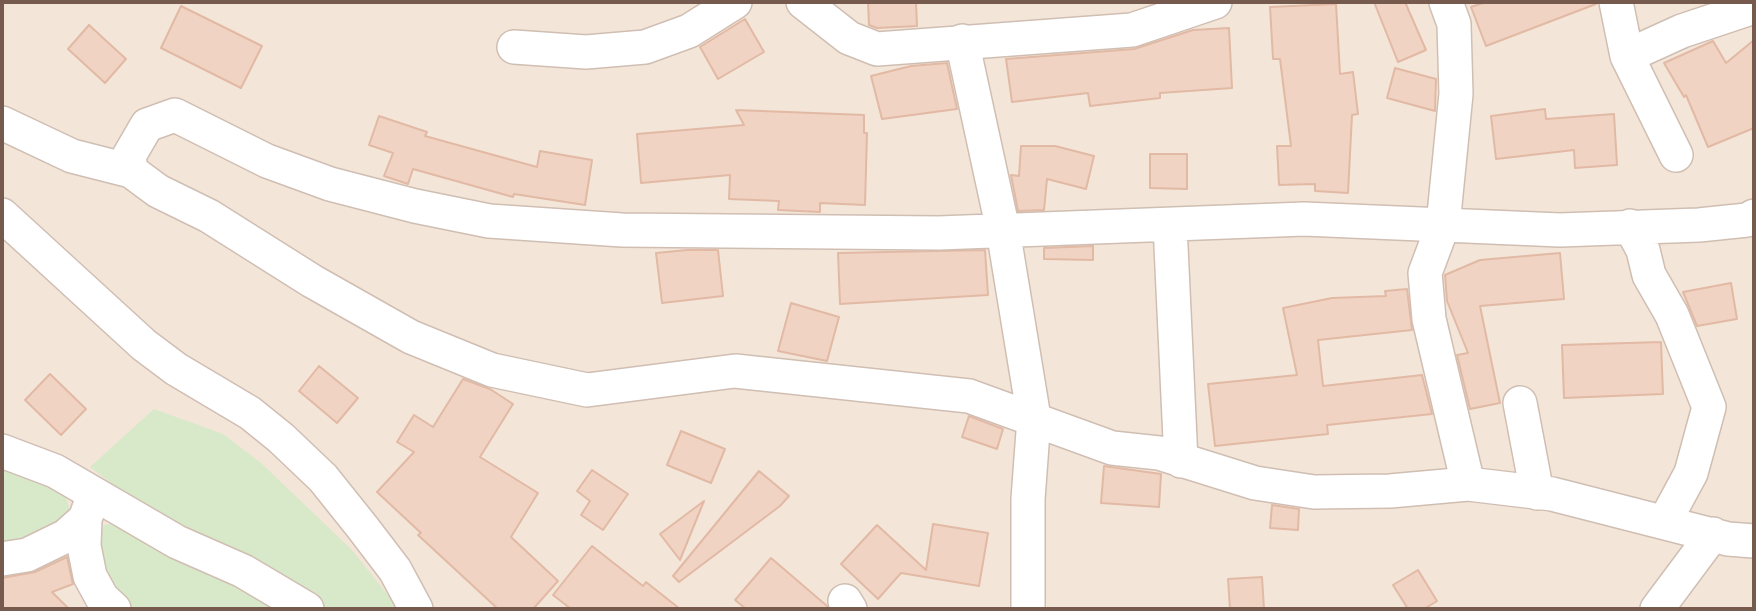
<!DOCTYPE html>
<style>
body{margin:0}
#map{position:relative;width:1756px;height:611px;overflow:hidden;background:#fcf4eb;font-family:Overpass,sans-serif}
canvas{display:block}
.frame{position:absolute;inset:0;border:4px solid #765a4e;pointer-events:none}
</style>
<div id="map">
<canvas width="1756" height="611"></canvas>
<div class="frame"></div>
</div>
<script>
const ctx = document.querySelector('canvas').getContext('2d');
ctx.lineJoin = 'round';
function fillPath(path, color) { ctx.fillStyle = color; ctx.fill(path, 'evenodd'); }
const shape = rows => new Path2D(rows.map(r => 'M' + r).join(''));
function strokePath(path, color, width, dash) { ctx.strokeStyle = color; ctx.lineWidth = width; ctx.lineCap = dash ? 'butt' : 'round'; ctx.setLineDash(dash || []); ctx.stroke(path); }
const residential = shape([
 [2,2,1754,2,1754,609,2,609]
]);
const green = shape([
 [154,409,223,434,261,463,352,550,399,609,328,609,298,588,157,518,90,467],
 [2,468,41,482,66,498,73,519,47,531,2,543],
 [122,522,286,609,132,609,124,603,106,570,98,545,104,525]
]);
const building = shape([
 [868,2,916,2,917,26,877,28,869,25,868,2],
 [1374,2,1405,2,1426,50,1398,62,1374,2],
 [1486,2,1596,2,1596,4,1486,46,1471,7,1486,2],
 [1336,4,1340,74,1353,72,1358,114,1352,115,1348,193,1315,191,1315,184,1279,185,1277,146,1291,146,1280,59,1273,59,1270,7,1336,4],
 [181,6,262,46,241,88,161,48,181,6],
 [745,19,764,52,718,79,700,47,745,19],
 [89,25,126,59,105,83,68,49,89,25],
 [1229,28,1232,88,1160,93,1160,98,1090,106,1088,93,1012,102,1006,59,1134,49,1193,30,1229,28],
 [1754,40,1754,128,1708,147,1686,95,1684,97,1664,63,1713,41,1726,63,1754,40],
 [947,63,957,109,882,119,871,76,911,66,947,63],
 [1395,68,1436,79,1435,111,1387,98,1395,68],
 [1545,109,1546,119,1614,114,1617,165,1575,168,1574,150,1496,159,1491,116,1545,109],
 [736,110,864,115,864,133,867,133,865,205,820,203,820,212,778,210,779,201,729,199,730,175,641,183,637,134,744,125,736,110],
 [379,116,427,132,425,136,537,167,540,151,592,160,585,205,514,194,513,197,413,169,408,184,384,176,393,153,369,145,379,116],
 [1021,146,1055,146,1094,156,1086,189,1047,179,1044,210,1018,211,1011,175,1019,176,1021,146],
 [1150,154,1187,154,1187,189,1150,188,1150,154],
 [1093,246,1093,260,1044,259,1044,248,1093,246],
 [687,250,718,250,723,296,662,303,656,253,687,250],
 [985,250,988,295,840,304,838,253,985,250],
 [1560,253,1564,299,1480,306,1500,403,1470,409,1457,355,1468,353,1447,301,1445,275,1480,260,1560,253],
 [1731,283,1737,319,1697,326,1683,292,1731,283],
 [1407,289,1412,330,1318,340,1323,386,1422,375,1432,414,1327,425,1328,434,1215,446,1208,384,1297,375,1283,308,1332,298,1386,296,1385,291,1407,289],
 [791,303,839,317,827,361,778,351,791,303],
 [1661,342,1663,394,1564,398,1562,345,1661,342],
 [319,366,358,398,337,423,299,391,319,366],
 [50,374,86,409,61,435,25,400,50,374],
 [463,379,490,389,513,404,480,457,538,493,511,537,558,581,533,609,498,609,418,535,421,533,377,492,414,452,397,442,414,415,433,427,463,379],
 [969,416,1003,429,997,449,962,437,969,416],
 [681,431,725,449,711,483,667,465,681,431],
 [1104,466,1161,474,1159,507,1101,503,1104,466],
 [592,470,628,494,603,530,581,515,590,501,577,491,592,470],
 [759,471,789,496,780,506,679,582,673,576,759,471],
 [704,501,680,560,660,534,704,501],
 [1272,505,1299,509,1298,530,1270,528,1272,505],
 [933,524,988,533,979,586,901,573,878,599,841,564,877,525,926,570,933,524],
 [592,546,643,586,646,582,680,609,571,609,553,595,592,546],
 [67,557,73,584,52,592,69,609,2,609,2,578,35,572,67,557],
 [771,558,827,606,828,609,746,609,735,600,771,558],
 [1418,570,1437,601,1424,609,1408,609,1393,585,1418,570],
 [1262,577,1264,609,1230,609,1228,579,1262,577]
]);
const street = shape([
 [803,2,849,38,877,49,1132,30,1215,2],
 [1446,2,1454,24,1456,94,1443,225,1425,273,1429,319,1468,484],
 [1616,2,1627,56,1676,155],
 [962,41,1003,230,1034,418,1028,499,1028,609],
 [514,47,586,52,645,47,689,31,735,2],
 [1627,56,1682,31,1754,7],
 [2,123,72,156,131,171],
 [2,215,144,345,176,369,250,413,281,438,323,478,363,528,395,570,416,609],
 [1754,216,1747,220,1699,225,1560,230,1304,219,939,233,622,230,489,221,415,206,330,184,267,161,175,115,147,125,129,156,131,171,158,191,209,216,312,281,411,337,492,370,587,390,735,371,969,396,1112,448,1159,453,1255,483,1314,492,1390,491,1468,484,1552,494,1728,539,1754,541],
 [1170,225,1181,461],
 [1630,226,1643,250,1649,275,1672,315,1709,407,1691,473,1665,521],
 [1520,403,1537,493],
 [2,451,55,471,177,542,243,571,307,609],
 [94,494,85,519,84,546,90,576,102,598,114,609],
 [2,559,27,555,66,536,85,519],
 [845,601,850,609],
 [1657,609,1713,534]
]);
fillPath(residential, '#f3e6d9');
fillPath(green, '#d8e9c9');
fillPath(building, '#f0d3c3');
strokePath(building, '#e2b9a4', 2);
strokePath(street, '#d0beb3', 36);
strokePath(street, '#fff', 33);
</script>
